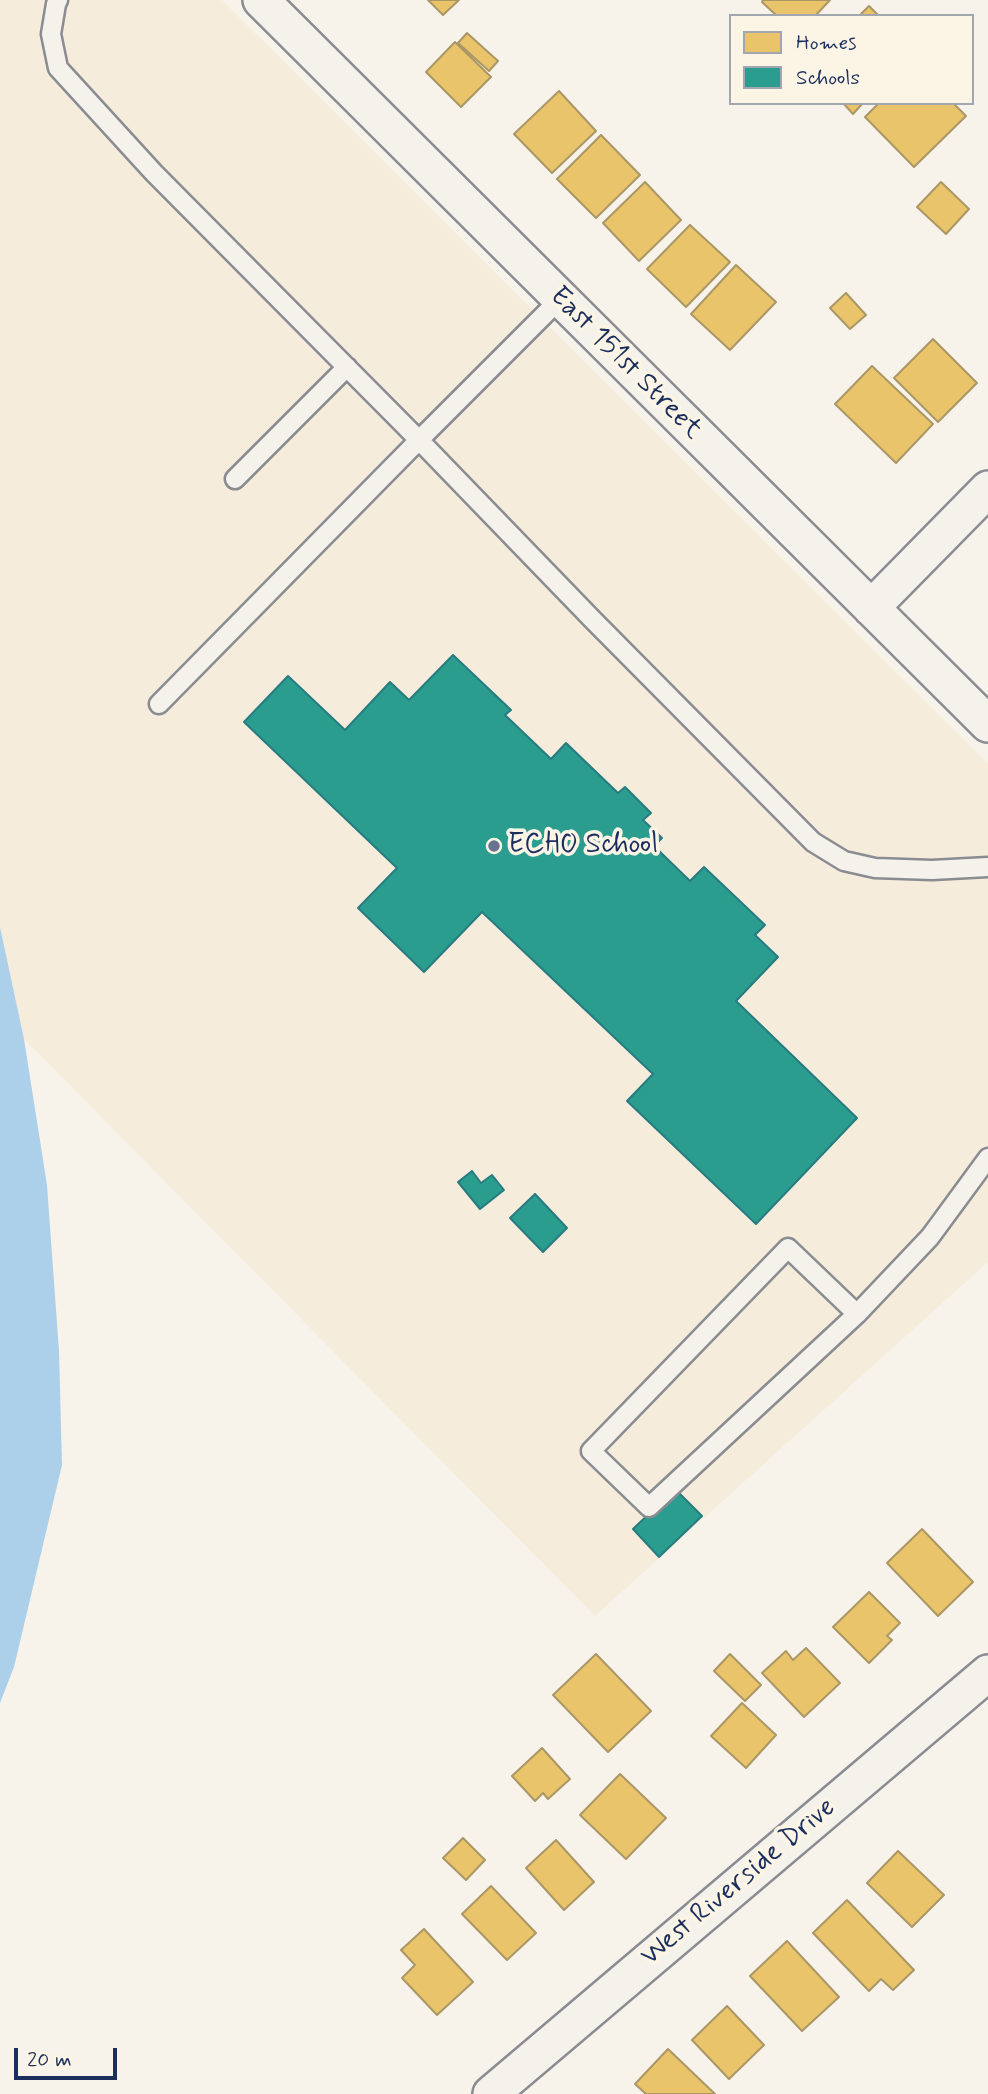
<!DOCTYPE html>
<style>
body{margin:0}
#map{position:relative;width:988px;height:2094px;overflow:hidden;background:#f7f3ea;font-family:Mynerve,sans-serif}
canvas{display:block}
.legend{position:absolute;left:729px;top:14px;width:245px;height:91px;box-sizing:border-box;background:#fcf5e5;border:2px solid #a2a6af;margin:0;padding:9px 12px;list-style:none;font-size:21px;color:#1b2f5e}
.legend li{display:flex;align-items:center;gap:14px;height:35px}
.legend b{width:35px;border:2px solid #a2a6af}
.scale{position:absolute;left:14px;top:2048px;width:103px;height:32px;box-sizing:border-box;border:4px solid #1b2f5e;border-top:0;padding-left:9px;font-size:21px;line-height:24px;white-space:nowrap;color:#1b2f5e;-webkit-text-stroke:5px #fcf5e5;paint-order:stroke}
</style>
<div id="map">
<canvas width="988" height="2094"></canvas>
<ul class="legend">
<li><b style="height:19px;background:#e9c46a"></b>Homes</li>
<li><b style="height:19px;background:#2a9d8f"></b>Schools</li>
</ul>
<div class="scale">20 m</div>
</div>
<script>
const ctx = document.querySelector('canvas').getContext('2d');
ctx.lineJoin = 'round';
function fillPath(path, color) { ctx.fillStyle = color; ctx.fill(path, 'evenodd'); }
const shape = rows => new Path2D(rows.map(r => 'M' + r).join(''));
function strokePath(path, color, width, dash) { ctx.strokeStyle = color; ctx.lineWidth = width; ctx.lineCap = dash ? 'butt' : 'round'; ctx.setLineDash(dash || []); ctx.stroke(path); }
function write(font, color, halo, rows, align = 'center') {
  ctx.font = font + ' Mynerve,sans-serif'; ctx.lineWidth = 7; ctx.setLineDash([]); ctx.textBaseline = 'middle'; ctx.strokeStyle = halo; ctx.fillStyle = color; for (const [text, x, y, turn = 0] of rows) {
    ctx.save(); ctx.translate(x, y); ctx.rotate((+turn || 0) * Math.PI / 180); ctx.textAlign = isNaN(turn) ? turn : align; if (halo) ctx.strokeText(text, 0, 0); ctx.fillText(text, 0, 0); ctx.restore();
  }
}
const built = shape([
 [0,0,222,0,988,764,988,1262,595,1616,24,1039,0,927]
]);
const water = shape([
 [0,927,24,1039,47,1185,59,1351,62,1465,14,1667,0,1703]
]);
const homes = shape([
 [428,0,459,0,443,15,428,0],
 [763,0,830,0,815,16,777,16,762,2,763,0],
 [869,6,879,16,859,16,869,6],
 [467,33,498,61,489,71,458,43,467,33],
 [455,42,491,77,461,107,426,72,455,42],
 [559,91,596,131,552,173,514,134,559,91],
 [843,103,863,103,853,114,843,103],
 [879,103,953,103,966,116,914,167,865,117,879,103],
 [601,135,640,175,596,218,557,179,601,135],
 [645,182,681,220,639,261,603,223,645,182],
 [941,182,969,209,946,234,917,207,941,182],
 [690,225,730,262,686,307,647,269,690,225],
 [736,265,776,302,730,350,691,314,736,265],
 [846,293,866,315,850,329,830,308,846,293],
 [933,339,977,383,938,422,894,378,933,339],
 [872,366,933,424,896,463,835,404,872,366],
 [922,1529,973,1582,938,1616,887,1563,922,1529],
 [869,1592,900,1623,887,1636,892,1640,869,1663,833,1627,869,1592],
 [806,1648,840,1683,804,1717,762,1673,786,1651,793,1660,806,1648],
 [596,1654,651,1711,608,1752,553,1695,596,1654],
 [730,1654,761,1685,745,1701,714,1671,730,1654],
 [742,1703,776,1735,746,1768,711,1736,742,1703],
 [542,1748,570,1779,548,1799,543,1793,535,1801,512,1776,542,1748],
 [620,1774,666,1818,626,1859,580,1815,620,1774],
 [463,1838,485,1860,466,1880,443,1858,463,1838],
 [556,1840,594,1882,564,1910,526,1868,556,1840],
 [898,1851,944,1895,912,1927,867,1883,898,1851],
 [491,1886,536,1933,507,1960,462,1914,491,1886],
 [847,1900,914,1970,893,1990,881,1979,869,1991,813,1933,847,1900],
 [424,1929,473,1982,437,2015,402,1978,415,1965,401,1950,424,1929],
 [787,1941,839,1997,802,2031,750,1976,787,1941],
 [727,2006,764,2045,729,2079,692,2040,727,2006],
 [668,2049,715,2094,646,2094,635,2084,668,2049]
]);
const schools = shape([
 [453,655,511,710,505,715,551,759,566,743,618,793,625,787,651,813,643,820,662,838,654,846,690,881,704,867,765,925,755,935,778,957,736,1001,857,1118,756,1224,627,1101,653,1074,482,912,424,972,358,908,397,868,244,722,288,676,345,730,390,682,409,700,453,655],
 [472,1171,481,1183,492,1175,504,1190,480,1209,458,1182,472,1171],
 [535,1194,567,1228,543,1252,510,1218,535,1194],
 [675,1489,702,1516,659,1557,633,1529,675,1489]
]);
const lane = shape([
 [58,0,56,4,51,34,58,68,154,173,419,440,159,704],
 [560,299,419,440,593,620,813,842,844,861,875,868,932,870,988,867],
 [235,479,347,367],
 [857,1314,788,1248,591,1451,649,1507,857,1314,930,1237,988,1158]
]);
const street = shape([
 [261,0,988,724],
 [871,608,988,489],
 [491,2094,988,1673]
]);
const markers = [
 [494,846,7,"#68748f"]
];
const streetNames = [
 ["East 151st Street",625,364,45],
 ["West Riverside Drive",739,1883,-40]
];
const poiNames = [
 ["ECHO School",508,846]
];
fillPath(built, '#f6ecdb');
fillPath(water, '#add0ea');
fillPath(homes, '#e9c46a');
strokePath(homes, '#ab9766', 2);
fillPath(schools, '#2a9d8f');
strokePath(schools, '#267c80', 2);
strokePath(lane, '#8a8c91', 23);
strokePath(street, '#8a8c91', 40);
strokePath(lane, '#f5f2ec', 18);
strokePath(street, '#f5f2ec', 35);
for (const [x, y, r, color] of markers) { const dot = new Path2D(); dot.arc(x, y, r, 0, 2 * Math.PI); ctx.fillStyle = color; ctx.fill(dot); strokePath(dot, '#fcf5e5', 2.5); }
write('28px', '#1b2f5e', '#fcf5e5', streetNames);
write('28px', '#1b2f5e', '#fcf5e5', poiNames, 'left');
</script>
